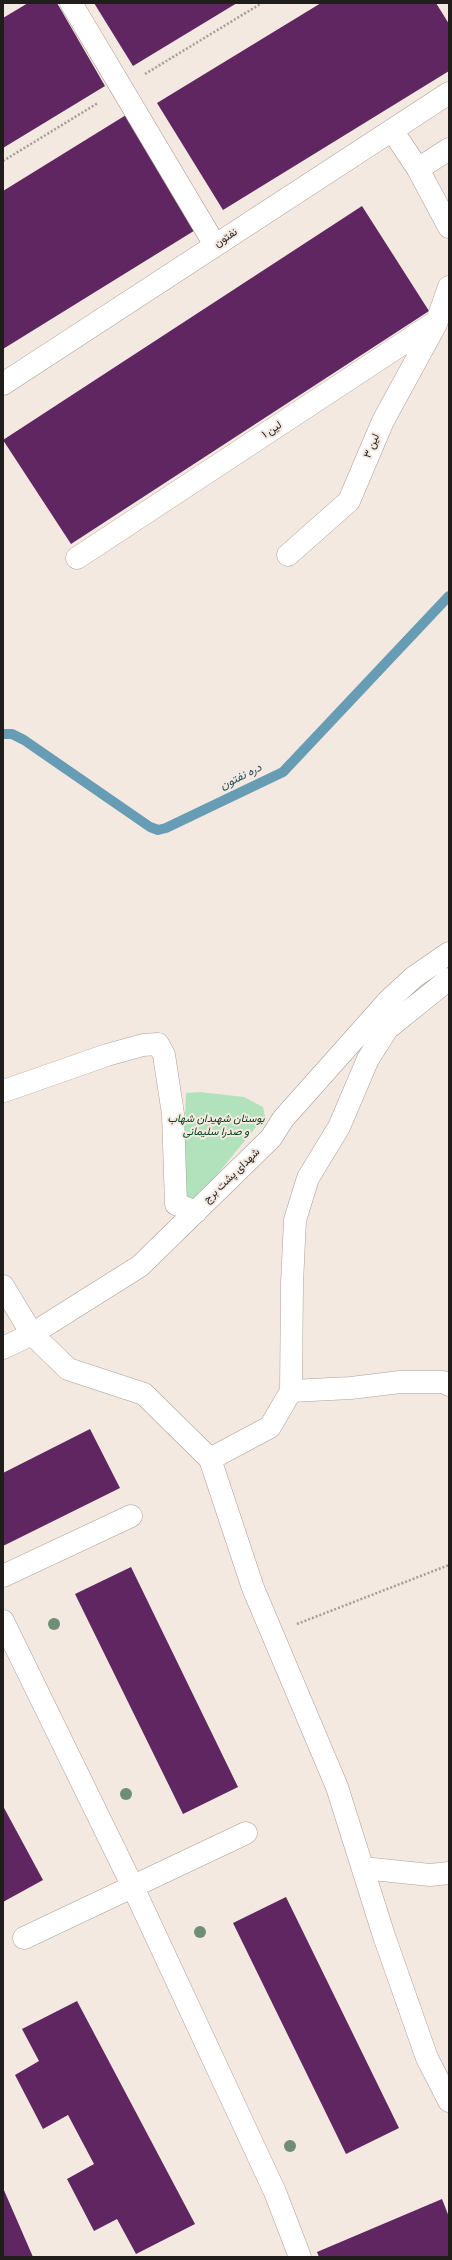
<!DOCTYPE html>
<meta charset="utf-8">
<style>
body{margin:0}
#map{position:relative;width:452px;height:2260px;overflow:hidden;background:#f4e9e0;font-family:"Source Serif 4",serif}
canvas{display:block}
.frame{position:absolute;inset:0;border:4px solid #211d1a;pointer-events:none}
</style>
<div id="map">
<canvas width="452" height="2260"></canvas>
<div class="frame"></div>
</div>
<script>
const ctx = document.querySelector('canvas').getContext('2d');
ctx.lineJoin = 'round';
function fillPath(path, color) { ctx.fillStyle = color; ctx.fill(path, 'evenodd'); }
const shape = rows => new Path2D(rows.map(r => 'M' + r).join(''));
function strokePath(path, color, width, dash) { ctx.strokeStyle = color; ctx.lineWidth = width; ctx.lineCap = dash ? 'butt' : 'round'; ctx.setLineDash(dash || []); ctx.stroke(path); }
function write(font, color, halo, rows, align = 'center') {
  ctx.font = font + ' "Source Serif 4",Vazirmatn,serif'; ctx.lineWidth = 4; ctx.setLineDash([]); ctx.textBaseline = 'middle'; ctx.strokeStyle = halo; ctx.fillStyle = color; for (const [text, x, y, turn = 0] of rows) {
    ctx.save(); ctx.translate(x, y); ctx.rotate((+turn || 0) * Math.PI / 180); ctx.textAlign = isNaN(turn) ? turn : align; if (halo) ctx.strokeText(text, 0, 0); ctx.fillText(text, 0, 0); ctx.restore();
  }
}
const green = shape([
 [200,1092,244,1097,263,1107,265,1116,193,1204,182,1200,186,1093]
]);
const stream = shape([
 [3,734,12,734,24,740,150,827,158,830,166,828,283,772,449,596]
]);
const building = shape([
 [28,3,57,3,105,86,3,148,3,18],
 [94,3,237,3,133,66],
 [321,3,436,3,449,24,449,71,223,210,157,103],
 [126,115,197,229,3,349,3,191],
 [362,206,429,311,71,544,3,440],
 [90,1429,120,1488,3,1546,3,1473],
 [131,1567,238,1787,183,1814,75,1594],
 [3,1806,43,1880,3,1902],
 [286,1897,399,2128,346,2154,233,1923],
 [77,2001,195,2224,136,2254,117,2219,94,2231,67,2179,94,2164,68,2115,43,2129,15,2075,39,2061,22,2029],
 [3,2188,33,2257,3,2257],
 [442,2199,449,2217,449,2257,319,2257,317,2252]
]);
const path = shape([
 [145,74,262,3],
 [3,161,98,103],
 [297,1624,449,1565]
]);
const minor = shape([
 [71,3,215,245],
 [392,130,418,169,449,149],
 [418,169,449,227],
 [3,384,449,93],
 [288,555,349,501,383,421,436,324],
 [77,558,437,321,449,287],
 [4,1091,107,1055,143,1045,158,1044,164,1055,173,1114,176,1204,196,1212],
 [3,1286,32,1334,68,1369,144,1394,210,1459,253,1588,337,1787,384,1936,427,2058,449,2101],
 [3,1348,32,1334,140,1266,271,1138,283,1119,389,1000,414,977,449,953],
 [291,1391,292,1283,295,1220,308,1178,339,1127,368,1059,387,1029,449,979],
 [210,1459,270,1427,291,1391,351,1388,400,1382,443,1382,449,1385],
 [3,1576,131,1516],
 [3,1621,133,1887,275,2192,300,2257],
 [363,1868,430,1875,449,1873],
 [24,1938,246,1833]
]);
const trees = [
 [54,1624],
 [126,1794],
 [200,1932],
 [290,2146]
];
const streetNames = [
 ["نفتون",226,238,-33],
 ["لین ۱",272,430,-33],
 ["لین ۳",372,446,-67],
 ["شهدای پشت برج",232,1176,-44]
];
const parkNames = [
 ["بوستان شهیدان شهاب",216,1119],
 ["و صدرا سلیمانی",216,1132]
];
const waterNames = [
 ["دره نفتون",241,777,-26]
];
fillPath(green, '#b1e2bc');
strokePath(stream, '#679cb5', 10);
fillPath(building, '#5f2661');
strokePath(minor, '#a99f97', 23);
strokePath(path, '#a59d96', 2.5, [2, 2]);
strokePath(minor, '#fff', 22);
ctx.fillStyle = '#6f8e75';
for (const [x, y] of trees) { ctx.beginPath(); ctx.arc(x, y, 6, 0, 2 * Math.PI); ctx.fill(); }
write('11px', '#211d1a', '#f4e9e0', streetNames);
write('italic 11px', '#03441e', '#f4e9e0', parkNames);
write('italic 12px', '#275266', '#f4e9e0', waterNames);
</script>
